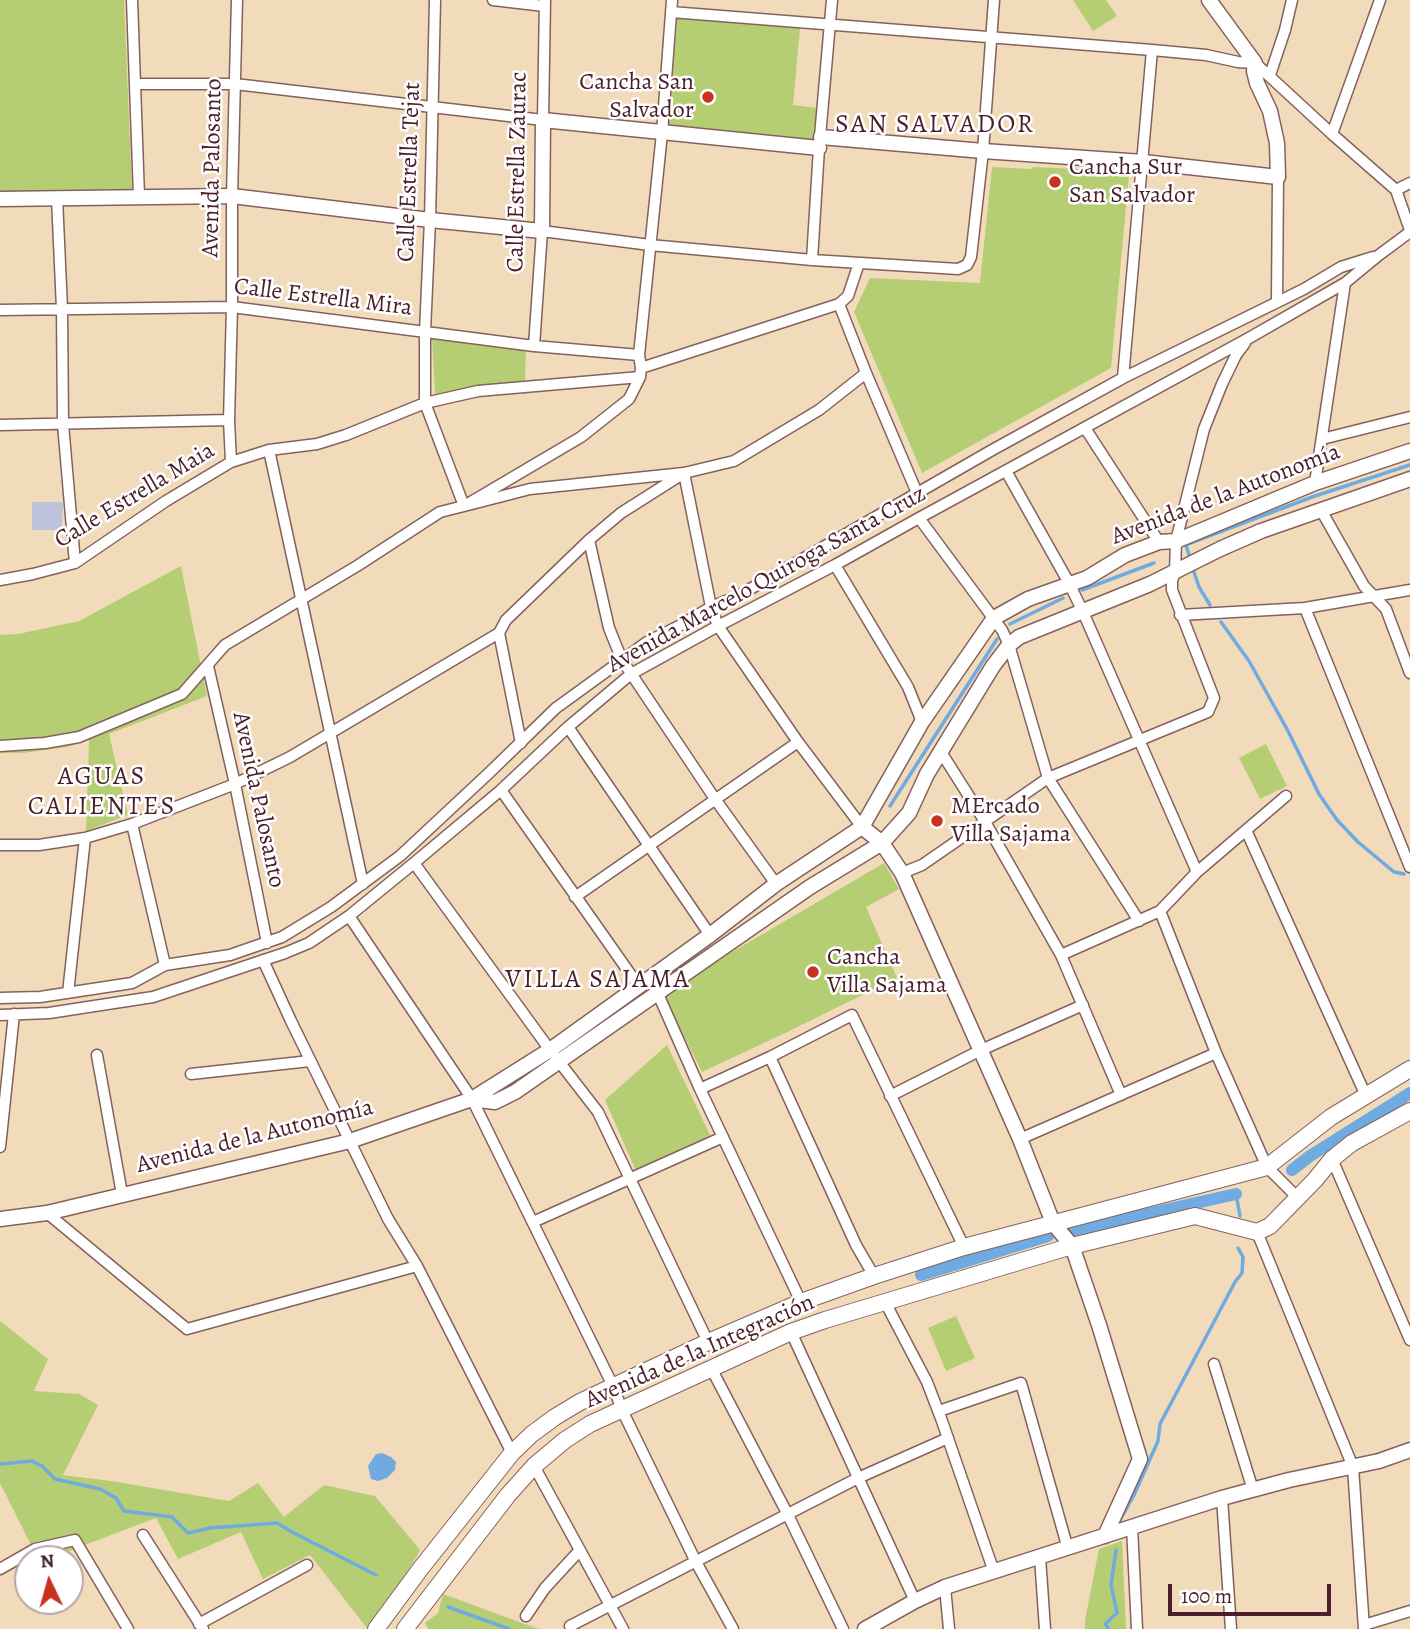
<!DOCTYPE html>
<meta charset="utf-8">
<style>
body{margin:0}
#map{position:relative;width:1410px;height:1629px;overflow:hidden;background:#f2dbbb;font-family:Alegreya,serif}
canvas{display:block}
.north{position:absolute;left:14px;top:1545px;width:70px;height:70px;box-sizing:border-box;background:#fff;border:2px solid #b7a5aa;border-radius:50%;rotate:355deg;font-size:19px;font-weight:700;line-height:28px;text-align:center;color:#4a1f2b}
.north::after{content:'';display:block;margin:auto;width:24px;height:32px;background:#c8321e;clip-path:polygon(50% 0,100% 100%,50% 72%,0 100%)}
.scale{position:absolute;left:1168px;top:1584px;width:163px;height:32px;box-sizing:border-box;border:4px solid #4a1f2b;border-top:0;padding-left:9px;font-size:21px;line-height:24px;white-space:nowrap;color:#4a1f2b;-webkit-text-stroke:5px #fff;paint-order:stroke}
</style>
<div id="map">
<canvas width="1410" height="1629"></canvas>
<div class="north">N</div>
<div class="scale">100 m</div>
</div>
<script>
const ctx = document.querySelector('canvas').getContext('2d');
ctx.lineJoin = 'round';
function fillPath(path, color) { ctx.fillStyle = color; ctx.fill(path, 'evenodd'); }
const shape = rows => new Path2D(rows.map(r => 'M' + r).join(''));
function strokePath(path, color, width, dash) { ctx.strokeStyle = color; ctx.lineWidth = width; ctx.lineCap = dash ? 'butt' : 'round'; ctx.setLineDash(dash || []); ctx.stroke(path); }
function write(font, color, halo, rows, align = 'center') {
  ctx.font = font + ' Alegreya,serif'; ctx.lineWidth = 5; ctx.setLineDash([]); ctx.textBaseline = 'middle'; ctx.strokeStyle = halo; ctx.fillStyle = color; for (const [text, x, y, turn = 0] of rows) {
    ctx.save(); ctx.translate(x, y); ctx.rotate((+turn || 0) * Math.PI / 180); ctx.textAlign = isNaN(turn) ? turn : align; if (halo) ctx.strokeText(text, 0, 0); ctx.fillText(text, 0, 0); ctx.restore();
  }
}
const industrial = shape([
 [32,502,63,502,62,530,32,530]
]);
const green = shape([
 [0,0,124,0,132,190,0,191],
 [1073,0,1106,0,1117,16,1093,31],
 [677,18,800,28,793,105,817,108,814,140,668,128],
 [992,167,1032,169,1033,167,1078,169,1079,172,1129,175,1111,368,922,473,854,312,870,278,980,283],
 [432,338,526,349,525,381,482,385,435,394],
 [181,566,207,696,109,734,128,815,86,831,89,740,67,747,23,753,0,753,0,635,18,634,79,621],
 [1266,744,1287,786,1260,799,1239,758],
 [884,863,899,889,866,907,897,978,781,1035,702,1072,662,993],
 [667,1045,711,1137,636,1171,605,1100],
 [956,1316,975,1358,946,1371,928,1328],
 [0,1321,48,1359,34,1391,79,1394,98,1405,63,1475,111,1481,229,1501,258,1483,284,1517,324,1485,375,1496,420,1550,413,1563,389,1599,367,1628,310,1555,263,1579,241,1532,178,1559,156,1518,48,1559,38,1559,0,1483],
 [1122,1541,1126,1629,1085,1629,1085,1620,1099,1549],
 [443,1594,536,1628,543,1629,428,1629,425,1623,438,1613]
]);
const water = shape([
 [382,1453,391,1457,396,1462,395,1470,387,1478,378,1481,371,1479,368,1466,376,1454]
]);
const stream = shape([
 [1185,545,1312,497,1410,465],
 [1186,545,1189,555],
 [1194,572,1199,587,1210,605],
 [1082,590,1154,563],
 [1221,622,1249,661,1288,731,1319,794,1337,820,1358,842,1394,872,1404,874],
 [1010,624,1063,598],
 [890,806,997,639],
 [1236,1194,1240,1216],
 [0,1464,32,1461,42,1466,55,1479,100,1489,116,1498,124,1511,172,1517,188,1533,210,1528,277,1523,292,1532,376,1575],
 [1120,1520,1134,1495,1158,1441,1160,1424,1235,1282,1242,1273,1243,1257,1238,1248],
 [448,1607,509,1629],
 [1109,1629,1105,1624,1117,1613,1111,1585,1116,1550]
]);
const canal = shape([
 [1292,1170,1310,1156,1410,1093],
 [1062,1233,1236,1194],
 [921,1275,1048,1236]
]);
const minor = shape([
 [132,0,139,197],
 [435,0,430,220,425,332,425,403,464,506,530,489,684,473,711,607,718,626,798,742,862,827],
 [493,0,544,6],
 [671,12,1152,50,1206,55,1238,62,1255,63,1332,134,1396,190,1410,230],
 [1270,75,1285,30,1292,0],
 [135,84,235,84,543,120,545,0],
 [1332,134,1380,0],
 [1396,190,1410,183],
 [57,198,62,309,63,424,75,563],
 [812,260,819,148,832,0],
 [1277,302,1278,177],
 [839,304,866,373,917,493],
 [0,310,232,307,534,346,639,355],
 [534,346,542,231,650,245,812,260,958,269,967,265,971,257,983,151,994,0],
 [641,368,839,304,848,296,859,263],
 [1123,378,1152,50],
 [0,425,229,420],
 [1085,428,1159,542],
 [1322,439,1410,417],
 [269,450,363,884],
 [231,462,229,420,232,307,232,196,237,0],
 [1006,471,1069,583,1083,612,1197,872],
 [1315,483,1345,283],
 [1321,510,1364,586,1386,609,1410,673],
 [919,518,1002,630,1009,645,1048,778,1139,921],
 [589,540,609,628,622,660,715,799,776,884],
 [835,565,908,687,922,722],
 [0,580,33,574,75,563,166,501,231,462,269,450,317,444,346,435,425,403,478,391,640,377],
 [1305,608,1410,867],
 [1180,615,1305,608,1410,590],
 [499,633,521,743],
 [208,666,235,784,267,943],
 [568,727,710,935],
 [0,746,45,743,79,737,182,694,225,645,357,566,440,512,464,506,581,437,629,399,640,377,641,368,639,355,662,133,672,0],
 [941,752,984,820,1061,955,1121,1095],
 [501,790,638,985],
 [1286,796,1197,872,1160,911,1216,1053,1267,1167,1298,1198],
 [132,824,165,965],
 [1246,830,1366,1096],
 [0,845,39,845,85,838,132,824,235,784,290,757,499,633,506,620,589,540,621,513,684,473,734,461,819,410,866,373],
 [414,863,550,1050,598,1112,708,1342],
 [902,873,922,865,1048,778,1208,712,1214,698,1172,590,1172,581,1175,572,1176,541,1204,429,1222,384,1236,355,1245,343],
 [575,897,798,742],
 [349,916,472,1099,613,1386,622,1410,696,1562,733,1629],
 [1061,955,1160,911],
 [263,960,291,1021,388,1219,417,1266,512,1453],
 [68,993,85,838],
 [658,994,700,1089,801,1302],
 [0,998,40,997,132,983,165,965,230,955,282,937,331,907,400,856,489,773,556,708,647,642,681,625,711,607,738,596,994,449,1123,378,1304,289,1341,267,1373,257],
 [0,1015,49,1013,153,997,285,953,309,943,349,916,414,863,501,790,568,727,631,674,718,626,835,565,919,518,1249,338,1345,283,1379,255,1410,232],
 [97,1055,122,1194],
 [770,1057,856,1245,874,1276],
 [191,1074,310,1061],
 [700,1089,770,1057,852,1015,964,1247],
 [890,1096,981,1050,1083,1005],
 [1020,1139,1216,1053],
 [0,1147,14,1014],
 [1332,1159,1410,1340],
 [47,1213,187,1329,417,1266],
 [533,1222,723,1137],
 [1257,1232,1353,1467,1364,1629],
 [885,1302,927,1382,942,1421,994,1572],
 [791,1332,915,1601],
 [1214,1364,1253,1490],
 [711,1368,787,1513,843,1629],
 [939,1411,1021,1383,1068,1549],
 [534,1466,623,1629],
 [1222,1498,1231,1629],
 [1132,1527,1137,1629],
 [143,1535,203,1629],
 [1040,1557,1045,1629],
 [0,1569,35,1549,75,1540,128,1629],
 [945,1587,949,1629],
 [526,1616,545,1588,580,1550],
 [199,1624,307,1565],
 [1364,1625,1410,1611],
 [570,1626,858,1478,948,1438]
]);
const tertiary = shape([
 [821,137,983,151,1143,162,1278,177,1277,143,1270,111,1257,83,1254,71,1255,63,1209,0],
 [0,199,232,196,430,220,542,231,543,120,819,148],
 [862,827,882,843,902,873,1020,1139,1053,1223,1072,1246,1099,1325,1140,1459,1105,1536],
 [472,1099,495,1102,515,1092,810,887,882,843,909,813,927,774,993,666,1009,645,1019,637,1150,584,1220,549,1261,531,1410,479],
 [0,1219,47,1213,350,1141,472,1099,550,1050,710,935,776,884,862,827,922,722,994,618,1028,599,1087,578,1125,555,1159,542,1176,541,1315,483,1410,451],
 [865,1629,915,1601,945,1587,1222,1498,1289,1480,1379,1461,1410,1450]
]);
const secondary = shape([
 [376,1629,421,1568,512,1453,532,1434,555,1417,580,1402,708,1342,801,1302,874,1276,964,1247,1267,1167,1331,1117,1410,1069],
 [405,1629,508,1495,534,1466,565,1440,590,1424,791,1332,825,1320,1072,1246,1195,1216,1257,1232,1270,1226,1315,1180,1332,1159,1352,1143,1410,1111]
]);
const markers = [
 [708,97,7,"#c8321e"],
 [1055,182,7,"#c8321e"],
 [937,821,7,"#c8321e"],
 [813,972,7,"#c8321e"]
];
const poiNames = [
 ["Cancha San",694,83,"right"],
 ["Salvador",694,111,"right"],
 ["Cancha Sur",1069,168],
 ["San Salvador",1069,196],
 ["MErcado",951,807],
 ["Villa Sajama",951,835],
 ["Cancha",827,958],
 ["Villa Sajama",827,986]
];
const streetNames = [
 ["Avenida Palosanto",213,168,-89],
 ["Calle Estrella Tejat",410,172,-88],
 ["Calle Estrella Zaurac",518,172,-89],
 ["Calle Estrella Mira",323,298,7],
 ["Avenida de la Autonomía",1226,495,-21],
 ["Calle Estrella Maia",135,496,-31],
 ["Avenida Marcelo Quiroga Santa Cruz",767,580,-29],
 ["Avenida Palosanto",258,800,78],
 ["Avenida de la Autonomía",255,1137,-14],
 ["Avenida de la Integración",700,1352,-24]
];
const neighbourhoodNames = [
 ["SAN SALVADOR",935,126],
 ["AGUAS",102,778],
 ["CALIENTES",102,808],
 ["VILLA SAJAMA",598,981]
];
fillPath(industrial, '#bfc2dd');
fillPath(green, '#b6ce73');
fillPath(water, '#6faae0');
strokePath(stream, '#6faae0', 3.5);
strokePath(canal, '#6faae0', 12);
strokePath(minor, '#85615d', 13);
strokePath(tertiary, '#85615d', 17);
strokePath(secondary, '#85615d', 18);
strokePath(minor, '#fff', 10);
strokePath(tertiary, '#fff', 14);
strokePath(secondary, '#fff', 16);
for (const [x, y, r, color] of markers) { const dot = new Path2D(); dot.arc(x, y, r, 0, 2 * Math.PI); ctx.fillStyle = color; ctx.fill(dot); strokePath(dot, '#fff', 2.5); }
write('24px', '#4a1f2b', '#fff', poiNames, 'left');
write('24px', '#4a1f2b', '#fff', streetNames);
ctx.letterSpacing = '2px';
write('26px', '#4a1f2b', '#fff', neighbourhoodNames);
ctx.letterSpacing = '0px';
</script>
